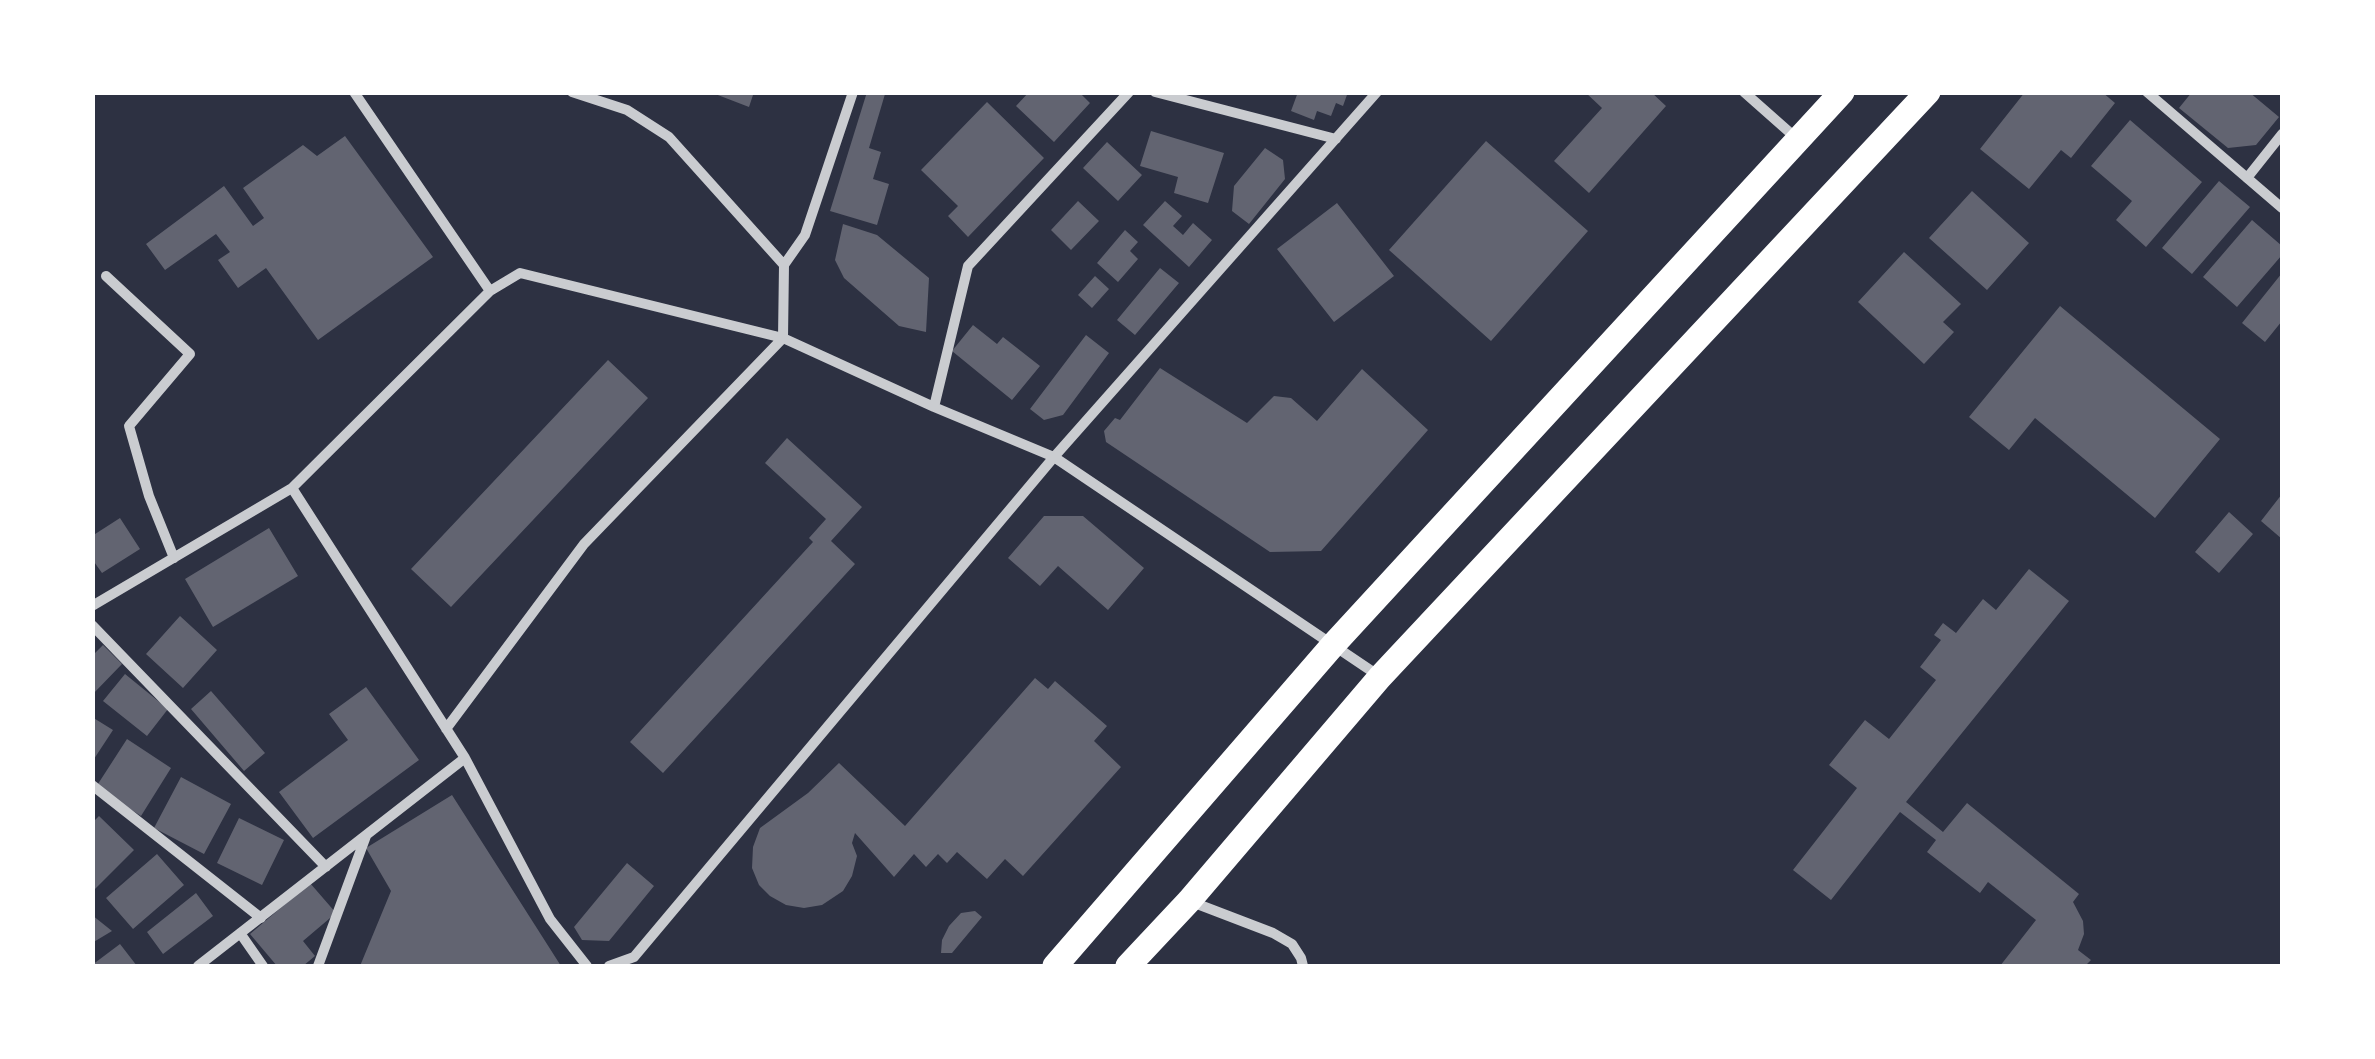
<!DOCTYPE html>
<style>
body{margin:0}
#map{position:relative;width:2375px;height:1059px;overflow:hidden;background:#2d3142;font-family:Poppins,sans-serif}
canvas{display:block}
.frame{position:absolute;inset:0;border:95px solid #fff;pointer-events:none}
</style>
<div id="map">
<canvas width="2375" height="1059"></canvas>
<div class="frame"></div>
</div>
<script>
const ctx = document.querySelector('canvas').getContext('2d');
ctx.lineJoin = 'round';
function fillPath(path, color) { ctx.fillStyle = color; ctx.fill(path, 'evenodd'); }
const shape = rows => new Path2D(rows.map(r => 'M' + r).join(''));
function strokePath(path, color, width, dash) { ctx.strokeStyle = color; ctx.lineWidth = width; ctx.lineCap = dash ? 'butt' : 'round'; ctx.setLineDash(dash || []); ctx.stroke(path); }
const building = shape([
 [710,92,754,92,749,107],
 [867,92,885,94,869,148,881,152,873,179,889,184,877,225,830,211],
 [1029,92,1079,92,1090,103,1054,142,1016,106],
 [1298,92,1348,92,1343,106,1336,103,1331,116,1317,111,1314,120,1291,111],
 [1585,92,1651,92,1666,106,1589,193,1554,161,1602,108],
 [2025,92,2102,92,2115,103,2071,158,2061,150,2029,189,1980,149],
 [2192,92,2249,92,2279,117,2256,145,2228,148,2179,108],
 [987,102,1044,158,968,237,948,216,958,206,921,170],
 [2130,120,2202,182,2146,247,2116,220,2132,201,2091,166],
 [1151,131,1224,153,1208,203,1174,193,1178,177,1140,166],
 [345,136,433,257,318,340,266,268,238,288,218,260,230,252,216,234,165,270,146,244,224,186,253,226,264,218,243,188,303,145,317,156],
 [1486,141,1588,231,1491,341,1389,250],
 [1107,142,1142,175,1118,201,1083,168],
 [1265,148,1283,160,1285,179,1249,224,1232,211,1234,186],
 [2219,181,2250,207,2192,274,2162,248],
 [1972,191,2029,243,1987,290,1929,238],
 [1078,201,1099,221,1071,250,1051,230],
 [1165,201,1182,216,1173,226,1183,235,1193,223,1212,240,1189,267,1143,225],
 [1337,203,1394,276,1334,322,1277,249],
 [2252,220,2282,246,2282,255,2237,307,2203,277],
 [843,224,877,235,929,278,926,332,899,326,844,278,835,260],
 [1125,230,1138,242,1130,251,1138,259,1118,282,1097,263],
 [1904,252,1961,304,1943,322,1954,332,1924,364,1858,302],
 [1160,268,1179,283,1135,335,1117,320],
 [2282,273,2282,321,2265,342,2242,323],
 [1095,276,1109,289,1092,308,1078,295],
 [2060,306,2220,439,2155,518,2035,418,2009,450,1969,417],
 [973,325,997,344,1003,337,1040,366,1012,400,952,351],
 [1086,335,1109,353,1063,415,1044,420,1030,409],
 [608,360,648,398,451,607,411,569],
 [1160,368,1247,423,1274,396,1291,398,1317,421,1362,369,1428,430,1321,551,1270,552,1106,442,1104,431,1115,418,1120,420],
 [787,438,862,507,831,541,855,564,663,773,630,742,813,542,809,538,826,519,765,463],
 [2282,494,2282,539,2261,521],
 [2229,512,2253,534,2219,573,2195,552],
 [1044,516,1083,516,1144,568,1108,610,1058,566,1040,586,1008,558],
 [120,518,140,549,102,573,92,559,92,536],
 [269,528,298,576,213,627,185,579],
 [2029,569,2069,601,1906,802,1943,832,1967,803,2079,894,2073,902,2083,921,2084,934,2078,950,2091,960,2085,966,2000,966,2036,920,1988,882,1980,893,1927,852,1936,840,1900,812,1831,900,1793,870,1857,788,1829,765,1865,720,1889,739,1936,680,1920,667,1941,640,1934,635,1943,623,1956,633,1983,599,1996,610],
 [180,616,217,650,183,688,146,654],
 [103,645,122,664,92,695,92,656],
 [125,674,168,709,147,736,103,701],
 [1035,678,1048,689,1055,681,1107,726,1094,741,1121,767,1023,876,1005,859,987,879,957,852,947,863,938,854,926,867,914,854,894,877,855,833,852,843,857,856,852,876,843,891,822,905,804,908,786,905,770,896,759,885,752,868,753,847,760,828,808,793,839,763,905,826],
 [366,687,419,760,313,838,279,792,348,740,329,714],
 [211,691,265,753,244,771,191,709],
 [92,717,113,730,92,762],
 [127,739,171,768,141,816,96,787],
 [181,777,231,804,204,854,154,828],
 [452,795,561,966,360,966,391,891,366,848],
 [99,816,134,850,92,892,92,823],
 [239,818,284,840,262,885,217,863],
 [157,854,184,885,133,929,106,898],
 [627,863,654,886,609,941,582,940,574,927],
 [310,883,336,913,303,941,315,956,303,966,277,966,250,934],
 [196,893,213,916,163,954,147,932],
 [975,911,982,917,952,953,941,953,942,940,949,926,961,913],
 [92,915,112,931,92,943],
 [120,944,137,966,92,966,92,965]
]);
const minor = shape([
 [354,92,490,291,520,273,783,338,934,407,1054,457,1379,676],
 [572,92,627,110,669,137,784,265],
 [1155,92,1336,139],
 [1744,92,1796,138],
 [2147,92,2282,208],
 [2247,178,2282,134],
 [106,276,190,354,129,426,149,496,174,558],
 [934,407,968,266,1129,92],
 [292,488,465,758,550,919,587,966],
 [92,606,292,488,490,291],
 [92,625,326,867],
 [446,729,584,544,783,338,784,265,805,235,853,92],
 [92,785,261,918],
 [1192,902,1273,933,1292,944,1301,958,1303,966],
 [240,933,263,966],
 [198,966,465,758],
 [318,966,366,836],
 [609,966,634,957,1054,457,1377,92]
]);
const primary = shape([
 [1055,966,1333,645,1842,92],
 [1128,966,1189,901,1380,677,1928,92]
]);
fillPath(building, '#626471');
strokePath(minor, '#caccd0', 10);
strokePath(primary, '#fff', 25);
</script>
